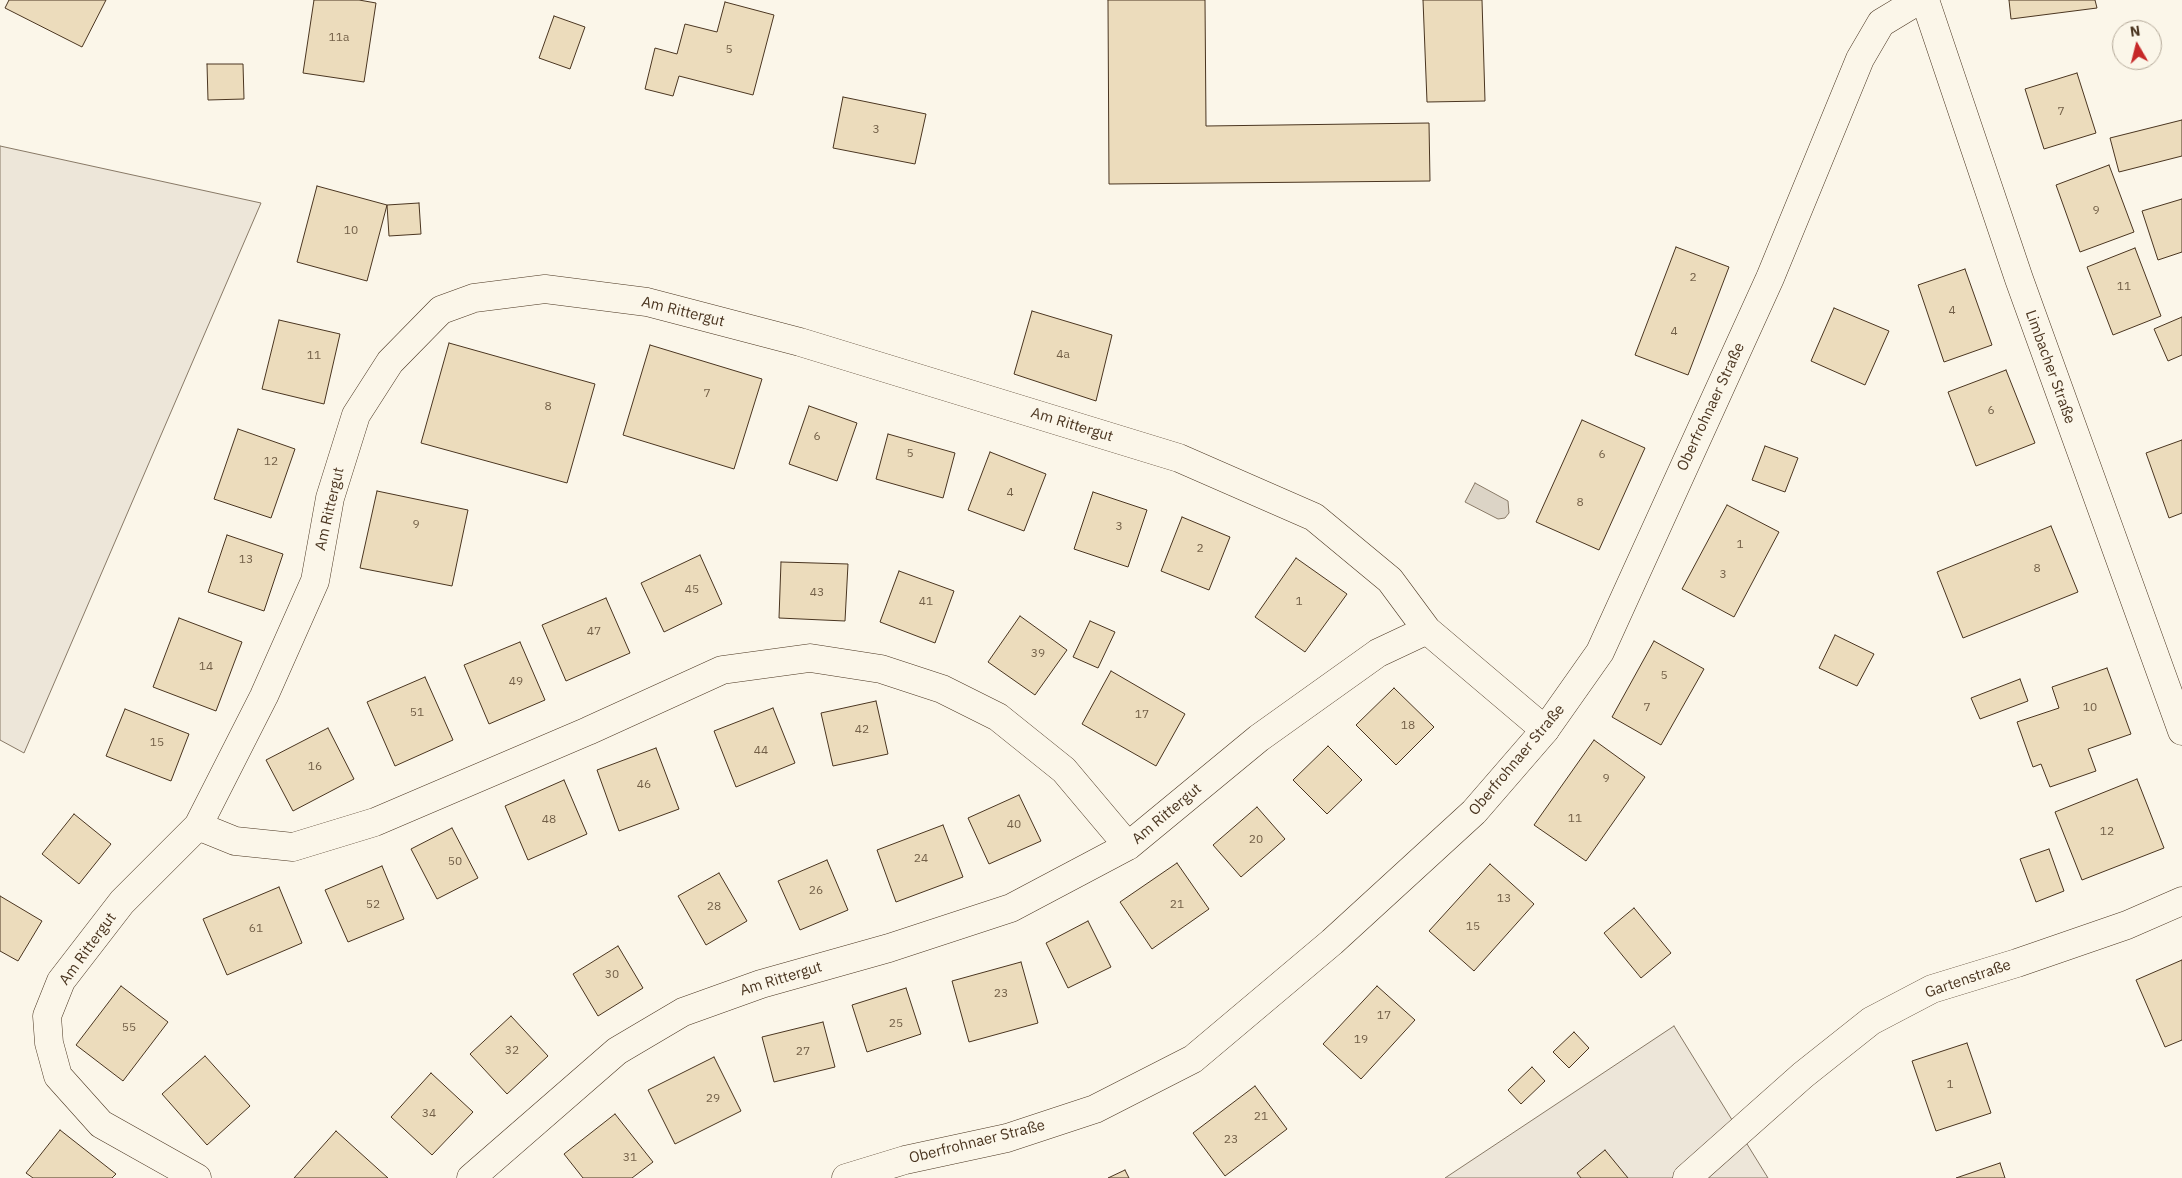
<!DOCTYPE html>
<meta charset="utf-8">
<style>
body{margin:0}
#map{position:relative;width:2182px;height:1178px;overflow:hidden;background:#fbf6e9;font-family:"IBM Plex Sans",sans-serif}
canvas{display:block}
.north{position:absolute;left:2112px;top:20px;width:50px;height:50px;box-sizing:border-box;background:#fbf6e9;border:1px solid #b4a999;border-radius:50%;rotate:352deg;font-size:14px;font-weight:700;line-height:20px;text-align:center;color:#4a3520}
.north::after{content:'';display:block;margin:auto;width:18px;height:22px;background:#c62828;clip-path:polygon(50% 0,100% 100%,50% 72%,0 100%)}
</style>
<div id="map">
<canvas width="2182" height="1178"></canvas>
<div class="north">N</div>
</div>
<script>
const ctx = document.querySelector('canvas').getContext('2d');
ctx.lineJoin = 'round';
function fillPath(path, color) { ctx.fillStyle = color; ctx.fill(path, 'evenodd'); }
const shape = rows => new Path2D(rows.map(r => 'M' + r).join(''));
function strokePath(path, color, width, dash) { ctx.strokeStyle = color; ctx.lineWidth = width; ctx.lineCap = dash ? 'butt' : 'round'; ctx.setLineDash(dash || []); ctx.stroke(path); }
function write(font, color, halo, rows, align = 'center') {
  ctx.font = font + ' "IBM Plex Sans",sans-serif'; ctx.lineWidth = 4; ctx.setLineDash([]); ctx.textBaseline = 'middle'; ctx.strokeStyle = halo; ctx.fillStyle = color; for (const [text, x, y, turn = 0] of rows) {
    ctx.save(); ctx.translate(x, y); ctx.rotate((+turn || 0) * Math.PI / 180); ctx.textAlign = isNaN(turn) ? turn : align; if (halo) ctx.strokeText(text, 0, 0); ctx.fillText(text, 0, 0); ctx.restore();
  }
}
const green = shape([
 [0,146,261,203,24,753,0,740,0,146],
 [1674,1026,1768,1178,1445,1178,1674,1026]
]);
const water = shape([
 [1475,483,1508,501,1509,513,1505,518,1498,519,1465,502,1475,483]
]);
const building = shape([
 [9,0,106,0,82,47,5,8,9,0],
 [314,0,359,0,376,3,364,82,303,73,314,0],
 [1108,0,1205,0,1206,126,1429,123,1430,181,1109,184,1108,0],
 [1423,0,1482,0,1485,101,1427,102,1423,0],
 [2009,0,2095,0,2097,8,2011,19,2009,0],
 [725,2,774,15,753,95,679,76,673,96,645,89,655,48,677,54,685,24,717,32,725,2],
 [554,16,585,27,570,69,539,58,554,16],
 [207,64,243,64,244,99,208,100,207,64],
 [2077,73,2096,133,2044,149,2025,89,2077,73],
 [843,97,926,114,915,164,833,148,843,97],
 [2182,120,2182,156,2119,172,2110,138,2182,120],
 [2109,165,2134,232,2080,252,2056,185,2109,165],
 [317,186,387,205,367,281,297,262,317,186],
 [2182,199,2182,252,2158,260,2142,211,2182,199],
 [419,203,421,234,389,236,387,205,419,203],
 [1676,247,1729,267,1688,375,1635,355,1676,247],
 [2135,248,2161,316,2113,335,2087,267,2135,248],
 [1965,269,1992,345,1944,362,1918,285,1965,269],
 [1834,308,1889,331,1865,385,1811,361,1834,308],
 [1032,311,1112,335,1096,401,1014,374,1032,311],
 [2182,317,2182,355,2168,361,2154,329,2182,317],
 [279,320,340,334,324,404,262,389,279,320],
 [449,343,595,384,567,483,421,443,449,343],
 [650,345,762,379,734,469,623,435,650,345],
 [2006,370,2035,443,1976,466,1948,392,2006,370],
 [809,406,857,423,837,481,789,464,809,406],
 [1582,420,1645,448,1599,550,1536,522,1582,420],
 [238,429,295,449,271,518,214,499,238,429],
 [888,434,955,453,943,498,876,479,888,434],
 [2182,440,2182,513,2169,518,2146,453,2182,440],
 [1765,446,1798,458,1785,492,1752,480,1765,446],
 [990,452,1046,474,1024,531,968,510,990,452],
 [377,491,468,510,452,586,360,568,377,491],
 [1093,492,1147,510,1128,567,1074,549,1093,492],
 [1727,505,1779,532,1734,617,1682,589,1727,505],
 [1182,517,1230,537,1209,590,1161,571,1182,517],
 [2051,526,2078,592,1963,638,1937,572,2051,526],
 [227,535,283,554,264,611,208,592,227,535],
 [700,555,722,604,664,632,641,583,700,555],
 [1296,558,1347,594,1305,652,1255,617,1296,558],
 [781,562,848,564,845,621,779,618,781,562],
 [899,571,954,591,935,643,880,622,899,571],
 [606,598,630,653,566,681,542,625,606,598],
 [1020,616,1067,650,1035,695,988,662,1020,616],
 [179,618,242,642,216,711,153,687,179,618],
 [1090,621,1115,632,1098,668,1073,657,1090,621],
 [1835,635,1874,654,1857,686,1819,668,1835,635],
 [1654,641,1704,669,1661,745,1612,717,1654,641],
 [520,642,545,700,489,724,464,665,520,642],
 [2107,668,2131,734,2088,749,2096,771,2050,787,2041,764,2033,767,2017,722,2059,708,2052,687,2107,668],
 [1111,671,1185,714,1156,766,1082,724,1111,671],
 [425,677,453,740,395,766,367,702,425,677],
 [2020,679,2028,701,1980,719,1971,698,2020,679],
 [1394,688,1434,727,1396,765,1356,725,1394,688],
 [876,701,888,754,833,766,821,713,876,701],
 [773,708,795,763,736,787,714,731,773,708],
 [125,709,189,734,171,781,106,756,125,709],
 [328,728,354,779,293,811,266,760,328,728],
 [1594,740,1645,777,1586,861,1534,825,1594,740],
 [1328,746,1362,780,1327,814,1293,780,1328,746],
 [656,748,679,809,619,831,597,770,656,748],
 [2137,779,2164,848,2082,880,2055,812,2137,779],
 [564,780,587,834,528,860,505,806,564,780],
 [1019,795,1041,841,989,864,968,818,1019,795],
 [1257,807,1285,839,1241,877,1213,845,1257,807],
 [74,814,111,844,79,884,42,854,74,814],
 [943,825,963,877,896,902,877,850,943,825],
 [452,828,478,878,437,899,411,849,452,828],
 [2049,849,2064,891,2036,902,2020,859,2049,849],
 [827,860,848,910,800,930,778,881,827,860],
 [1177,863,1209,909,1152,949,1120,902,1177,863],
 [1490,864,1534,904,1474,971,1429,931,1490,864],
 [382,866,404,919,348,942,325,890,382,866],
 [719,873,747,921,706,945,678,896,719,873],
 [279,887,302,943,227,975,203,919,279,887],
 [0,896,42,921,18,961,0,951,0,896],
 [1634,908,1671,953,1641,978,1604,933,1634,908],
 [1088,921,1111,967,1068,988,1046,943,1088,921],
 [618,946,643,988,598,1016,573,974,618,946],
 [2182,960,2182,1040,2165,1047,2136,980,2182,960],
 [1021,962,1038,1023,969,1042,952,981,1021,962],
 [121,986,168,1022,123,1081,76,1045,121,986],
 [1377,986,1415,1020,1361,1079,1323,1044,1377,986],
 [906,988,921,1034,867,1052,852,1005,906,988],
 [511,1016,548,1056,507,1094,470,1054,511,1016],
 [823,1022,835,1067,774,1082,762,1037,823,1022],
 [1574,1032,1589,1048,1569,1068,1553,1052,1574,1032],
 [1967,1043,1991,1113,1936,1131,1912,1061,1967,1043],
 [205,1056,250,1106,207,1145,162,1094,205,1056],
 [714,1057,741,1111,675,1144,648,1090,714,1057],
 [1532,1067,1545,1081,1521,1104,1508,1090,1532,1067],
 [431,1073,473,1112,432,1155,391,1117,431,1073],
 [1255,1086,1287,1129,1225,1176,1193,1133,1255,1086],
 [615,1114,653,1162,632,1178,583,1178,564,1154,615,1114],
 [60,1130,116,1174,112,1178,33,1178,26,1173,60,1130],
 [336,1131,388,1178,294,1178,336,1131],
 [1605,1150,1628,1178,1581,1178,1577,1173,1605,1150],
 [2000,1163,2005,1178,1956,1178,2000,1163],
 [1125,1170,1129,1178,1108,1178,1125,1170]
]);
const minor = shape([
 [198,826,235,841,293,847,375,822,588,731,722,670,810,658,881,669,942,689,998,717,1064,770,1128,846],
 [197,1178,101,1124,58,1076,49,1043,47,1016,61,981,122,902,198,826,264,696,315,581,330,498,356,415,390,362,441,310,474,298,545,289,647,302,800,342,1179,458,1314,517,1390,580,1427,630,1545,730],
 [471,1178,617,1051,683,1012,761,984,889,948,1011,908,1128,846,1259,738,1378,653,1427,630],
 [1687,1178,1803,1075,1871,1021,1932,989,2017,963,2127,925,2182,901]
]);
const tertiary = shape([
 [1925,0,2019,279,2182,731],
 [846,1178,905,1160,1007,1138,1095,1109,1193,1059,1332,942,1474,812,1545,730,1600,652,1770,278,1860,59,1881,23,1919,0]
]);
const numberNames = [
 ["11a",339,38],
 ["5",729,50],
 ["7",2061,112],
 ["3",876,130],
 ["9",2096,211],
 ["10",351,231],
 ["2",1693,278],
 ["11",2124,287],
 ["4",1952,311],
 ["4",1674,332],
 ["4a",1063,355],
 ["11",314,356],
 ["7",707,394],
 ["8",548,407],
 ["6",1991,411],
 ["6",817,437],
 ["5",910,454],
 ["6",1602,455],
 ["12",271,462],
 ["4",1010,493],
 ["8",1580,503],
 ["9",416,525],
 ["3",1119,527],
 ["1",1740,545],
 ["2",1200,549],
 ["13",246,560],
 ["8",2037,569],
 ["3",1723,575],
 ["45",692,590],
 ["43",817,593],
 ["41",926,602],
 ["1",1299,602],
 ["47",594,632],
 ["39",1038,654],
 ["14",206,667],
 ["5",1664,676],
 ["49",516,682],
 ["7",1647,708],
 ["10",2090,708],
 ["51",417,713],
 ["17",1142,715],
 ["18",1408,726],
 ["42",862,730],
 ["15",157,743],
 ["44",761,751],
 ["16",315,767],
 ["9",1606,779],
 ["46",644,785],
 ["11",1575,819],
 ["48",549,820],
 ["40",1014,825],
 ["12",2107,832],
 ["20",1256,840],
 ["24",921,859],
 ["50",455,862],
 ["26",816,891],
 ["13",1504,899],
 ["52",373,905],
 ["21",1177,905],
 ["28",714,907],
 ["15",1473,927],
 ["61",256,929],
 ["30",612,975],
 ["23",1001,994],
 ["17",1384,1016],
 ["25",896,1024],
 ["55",129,1028],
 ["19",1361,1040],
 ["32",512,1051],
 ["27",803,1052],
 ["1",1950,1085],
 ["29",713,1099],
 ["34",429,1114],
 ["21",1261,1117],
 ["23",1231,1140],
 ["31",630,1158]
];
const streetNames = [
 ["Am Rittergut",683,312,14],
 ["Limbacher Straße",2050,367,70],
 ["Oberfrohnaer Straße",1711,407,-65],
 ["Am Rittergut",1072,425,17],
 ["Am Rittergut",330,509,-77],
 ["Oberfrohnaer Straße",1517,760,-50],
 ["Am Rittergut",1167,814,-40],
 ["Am Rittergut",88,949,-54],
 ["Am Rittergut",781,979,-17],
 ["Gartenstraße",1968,979,-19],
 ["Oberfrohnaer Straße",977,1142,-14]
];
fillPath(green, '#ede6d9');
strokePath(green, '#887966', 1);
fillPath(water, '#dcd4c6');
strokePath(water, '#887966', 1);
fillPath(building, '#ecdcbc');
strokePath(building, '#4a3520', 1);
strokePath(minor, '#4a3520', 29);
strokePath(tertiary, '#4a3520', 29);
strokePath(minor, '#fbf6e9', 28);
strokePath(tertiary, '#fbf6e9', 28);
write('12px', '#725f47', null, numberNames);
write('15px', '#4a3520', '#fbf6e9', streetNames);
</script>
